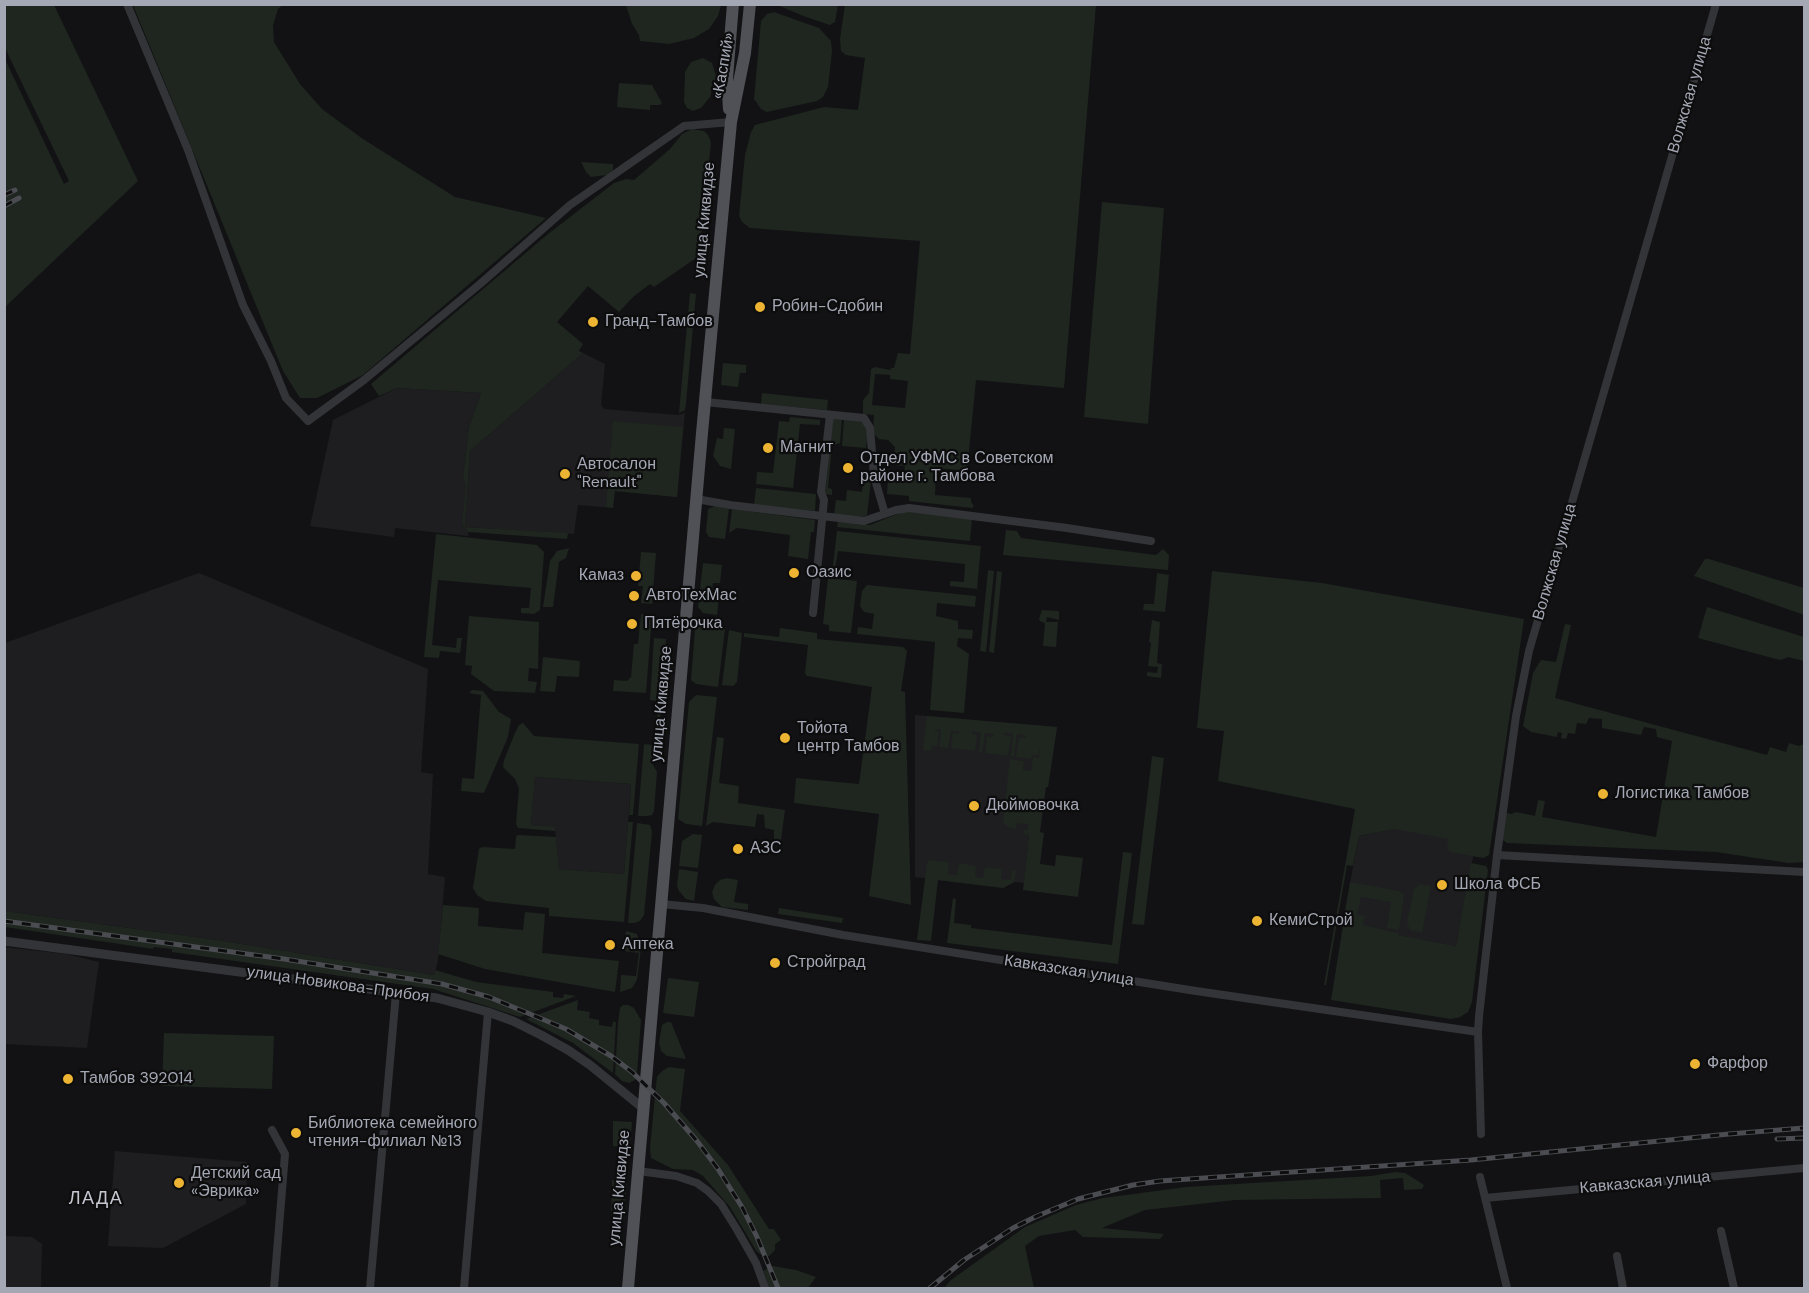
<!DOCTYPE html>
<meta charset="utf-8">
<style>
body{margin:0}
#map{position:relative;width:1809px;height:1293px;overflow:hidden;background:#121214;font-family:"DM Sans",sans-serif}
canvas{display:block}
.frame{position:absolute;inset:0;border:6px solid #a4a8b4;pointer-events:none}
</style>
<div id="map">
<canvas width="1809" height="1293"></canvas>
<div class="frame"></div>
</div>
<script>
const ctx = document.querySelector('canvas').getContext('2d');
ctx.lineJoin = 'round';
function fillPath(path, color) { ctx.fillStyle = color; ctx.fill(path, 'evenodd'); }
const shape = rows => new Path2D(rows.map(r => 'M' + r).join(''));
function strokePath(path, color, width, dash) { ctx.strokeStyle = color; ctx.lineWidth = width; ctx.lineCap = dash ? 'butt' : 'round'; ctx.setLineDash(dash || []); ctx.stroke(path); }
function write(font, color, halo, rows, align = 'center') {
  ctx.font = font + ' "DM Sans",sans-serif'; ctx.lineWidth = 4.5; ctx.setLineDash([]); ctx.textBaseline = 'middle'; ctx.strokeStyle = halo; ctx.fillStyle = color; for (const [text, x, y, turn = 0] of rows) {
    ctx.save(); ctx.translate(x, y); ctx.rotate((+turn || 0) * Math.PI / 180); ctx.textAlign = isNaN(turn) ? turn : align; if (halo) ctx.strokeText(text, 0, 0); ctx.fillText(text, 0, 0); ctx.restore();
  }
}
const built = shape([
 [583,353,605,364,601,405,604,409,678,415,685,413,677,497,614,491,613,508,578,505,574,534,465,527,470,451],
 [397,388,481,393,469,427,463,477,467,485,462,524,468,532,468,536,395,528,394,537,310,526,333,420],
 [199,573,428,669,421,772,433,774,428,874,445,877,438,961,434,975,217,940,5,911,5,643],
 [915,715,1057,727,1048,787,1036,785,1034,787,1024,883,1014,882,1003,888,915,877],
 [535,777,631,784,624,874,559,869,555,828,531,825],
 [1427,822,1478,831,1456,946,1342,925,1359,836],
 [4,947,66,954,99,962,87,1048,5,1044],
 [655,1094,679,1118,710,1156,747,1213,767,1256,764,1256,745,1214,709,1158,679,1120,655,1096],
 [115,1151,247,1162,246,1204,163,1248,108,1246],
 [5,1236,32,1237,42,1244,41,1288,5,1288]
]);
const green = shape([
 [5,4,54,5,138,181,5,307,5,59,64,184,69,181,5,48],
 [133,5,283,5,278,9,273,25,274,42,300,84,322,109,363,139,455,197,546,218,363,375,317,398,300,398,283,371],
 [626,5,626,4,721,5,718,16,709,29,694,38,669,44,640,41,639,35,632,24],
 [777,5,838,5,835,22,830,25,806,17],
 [845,5,1096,5,1064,388,976,380,967,471,936,468,935,495,971,498,971,502,974,506,972,508,909,501,909,496,887,494,888,479,903,481,905,466,893,465,895,447,888,440,879,439,875,435,873,431,874,415,863,414,863,400,869,393,871,369,875,367,890,370,891,368,894,368,898,353,910,354,920,241,750,228,742,222,739,216,745,155,751,132,755,125,824,107,858,110,865,58,846,55,841,51,840,39],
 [875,374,890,375,890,379,908,381,905,408,872,405],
 [774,12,819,28,831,41,832,51,828,87,823,97,817,101,767,112,761,109,754,99,761,21,767,14],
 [703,58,712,63,716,76,710,97,701,108,693,111,687,108,684,102,685,72,691,62],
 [619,83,652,85,662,103,660,105,650,105,650,110,617,107],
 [692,129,704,131,708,135,711,142,699,256,654,287,650,284,633,297,619,312,588,286,557,322,583,344,579,351,583,353,470,451,465,527,568,533,567,539,468,532,462,524,466,485,463,477,469,427,481,393,397,388,379,396,371,384,548,234,614,183,626,179,634,180,670,149,682,134],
 [581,162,613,164,613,170,607,175,591,177,586,172],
 [1102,202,1164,208,1148,424,1084,417],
 [690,293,696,294,686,403,685,410,679,413],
 [723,363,746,365,746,373,740,373,738,387,721,385],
 [762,393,828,400,827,410,761,404],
 [790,417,820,420,820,425,800,424,793,488,756,484,757,472,773,473,779,421,789,422],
 [833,419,842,419,840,443,832,446,828,488,832,489,832,495,825,494],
 [844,419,865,422,868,430,866,448,842,446],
 [613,421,683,427,677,497,615,491,613,508,606,507],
 [724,428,735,429,731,469,720,466,713,456,717,438,723,439],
 [863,480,871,481,867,515,863,517,834,515,836,500,846,501,847,490,862,492],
 [756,488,816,494,815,511,754,505],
 [715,506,729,509,725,539,709,537,706,532,708,509],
 [732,509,815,520,814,532,811,532,808,559,788,556,790,535,737,528,729,533],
 [905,511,972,518,970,541,837,527,838,521,870,525],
 [1006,530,1017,531,1021,538,1156,555,1163,549,1169,555,1168,570,1003,555],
 [837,531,981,546,977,589,950,586,950,581,964,582,965,564,838,551,835,569,850,571,849,576,832,574],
 [436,534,537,545,544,552,540,610,534,614,521,613,521,608,529,608,531,588,438,580,432,645,456,648,457,638,462,638,460,653,440,651,439,658,424,657],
 [569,548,566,558,559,562,553,607,543,607,550,561,557,551],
 [641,552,656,553,652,604,641,603,643,586,638,586],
 [1705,559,1709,559,1804,588,1804,615,1694,576],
 [703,563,722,565,720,583,713,583,712,593,719,594,717,615,703,613,698,607],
 [988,570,994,571,986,652,980,651],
 [997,571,1002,572,994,653,989,652],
 [1212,571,1322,583,1524,619,1489,855,1483,858,1450,852,1447,847,1449,839,1394,829,1359,836,1353,866,1347,865,1326,985,1324,985,1355,809,1218,781,1224,731,1197,728],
 [1157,573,1169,575,1165,612,1143,610,1144,604,1154,604],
 [828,578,857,581,851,633,829,631,829,625,823,624],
 [867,585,976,596,975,607,937,603,936,616,958,621,958,629,973,630,972,639,958,638,957,646,969,654,964,713,930,710,935,642,857,634,858,627,872,629,874,614,864,612,860,606,862,591],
 [1707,607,1804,637,1804,661,1788,657,1781,660,1776,659,1698,638],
 [1042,610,1059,611,1059,620,1047,617,1046,622,1058,622,1056,647,1043,646,1045,623,1040,621,1039,619],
 [641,614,652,615,646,693,613,691,614,680,627,681,631,677,634,644,638,644],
 [469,616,539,622,538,669,529,668,528,681,537,682,535,693,494,691,471,674,472,666,465,665],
 [1152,620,1160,622,1157,663,1162,664,1161,678,1147,676,1147,672,1157,673,1158,667,1148,666,1151,643,1149,642],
 [1565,624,1571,625,1555,698,1767,755,1770,747,1786,752,1789,743,1799,746,1804,744,1804,862,1789,863,1716,852,1507,843,1503,840,1504,812,1511,814,1516,812,1535,816,1538,800,1545,801,1542,817,1656,837,1672,741,1657,737,1656,729,1644,727,1641,735,1602,728,1602,719,1589,718,1586,724,1577,723,1575,734,1568,733,1566,739,1561,738,1562,733,1558,732,1557,737,1531,732,1523,726,1533,673,1541,660,1556,662],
 [700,625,725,629,718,687,696,684,691,680,695,630],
 [780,628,817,633,817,639,903,647,907,651,901,691,905,692,911,905,869,896,879,814,794,803,796,778,859,784,872,687,807,676,805,673,808,645,744,637,744,633,779,637],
 [729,630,742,633,737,682,733,686,722,685],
 [654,638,666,639,661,715,659,718,657,716,658,701,650,700],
 [543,657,580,661,579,677,557,676,555,692,540,691],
 [472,690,483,691,499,712,511,719,508,737,484,793,461,791,462,778,474,779,481,695,469,693],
 [696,695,717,697,702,826,686,824,678,819,689,702],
 [927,716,1057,727,1048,787,1046,787,1040,832,1044,833,1040,864,1055,866,1056,855,1083,858,1078,897,1023,890,1029,835,1024,834,1024,830,1028,830,1028,824,1017,823,1016,829,1009,828,1003,822,1010,759,1024,761,1023,770,1031,771,1033,757,1039,758,1040,747,1038,755,1032,755,1031,759,1016,757,1019,737,1026,738,1027,736,1017,734,1014,757,1011,756,1013,734,1005,733,1004,735,1011,736,1008,756,985,753,987,736,993,737,994,734,985,733,982,752,979,752,981,733,972,731,972,734,977,735,975,751,951,748,953,733,959,734,959,732,951,731,948,748,939,747,941,730,935,729,935,731,939,732,937,746,932,746,931,751,923,750],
 [523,723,534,736,639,744,633,815,629,815,631,784,535,777,531,825,555,827,555,831,518,828,516,824,519,788,515,779,503,767,504,760,515,733,519,725],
 [717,737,724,738,719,783,739,786,738,803,785,810,781,840,774,839,774,830,765,828,764,815,757,814,755,827,713,822,706,826],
 [644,744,653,745,652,763,657,772,654,811,652,815,647,816,638,816],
 [1152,756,1164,758,1144,925,1132,924],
 [628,822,633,822,624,922,549,916,549,908,486,901,477,895,473,888,479,849,482,847,515,849,516,837,518,835,556,837,559,869,624,874],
 [637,823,650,825,652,832,644,915,640,921,634,923,628,923],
 [693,834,702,835,698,868,679,866,682,841],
 [1123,852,1132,853,1118,964,947,943,953,898,956,899,954,923,971,925,971,928,1112,945],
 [929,860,949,862,948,874,957,875,959,863,976,866,975,877,983,878,985,867,1002,869,1001,879,1011,880,1012,870,1016,871,1014,882,1003,888,938,880,931,941,917,940,927,864],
 [1471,863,1486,866,1488,870,1472,1002,1468,1012,1460,1017,1451,1019,1331,1000,1350,882,1399,891,1404,895,1399,930,1387,928,1391,902,1361,897,1357,914,1365,916,1363,925,1398,933,1398,935,1456,946],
 [679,869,698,872,694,901,686,899,679,891,677,886],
 [727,878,738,880,734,902,748,904,748,910,722,907,714,899,712,892,715,885,720,880],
 [1420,884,1431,886,1422,933,1410,930,1407,923,1414,889],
 [443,905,479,908,478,926,523,930,525,912,545,914,542,953,619,961,615,992,485,969,438,954],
 [779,908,843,918,842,923,778,914],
 [5,911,217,940,434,975,435,970,476,982,553,992,553,997,563,998,564,994,576,996,520,1017,433,989,172,952,172,949,154,947,153,949,5,927],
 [626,931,637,934,641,948,637,980,632,988,620,992,621,975,636,976,639,953,624,951],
 [668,978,699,982,694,1017,663,1013],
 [578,1000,577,1010,590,1012,589,1018,599,1020,599,1025,612,1027,613,1022,616,1022,613,1073,573,1043,526,1019],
 [623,1005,628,1005,634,1008,641,1020,637,1073,635,1080,629,1083,622,1081,615,1074,618,1023,620,1008],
 [667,1022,671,1022,686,1059,667,1056,661,1051,659,1043,662,1025],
 [164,1033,274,1036,272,1089,162,1086],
 [669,1067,685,1069,680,1111,728,1165,769,1229,774,1229,781,1240,775,1244,775,1250,769,1256,767,1256,747,1213,732,1188,710,1156,679,1118,655,1094,657,1077,662,1071],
 [655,1096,679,1120,709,1158,745,1214,764,1256,757,1252,730,1207,703,1176,693,1170,673,1169,651,1158,650,1148],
 [613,1121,632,1122,630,1147,613,1146],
 [1395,1172,1405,1173,1418,1181,1424,1185,1422,1189,1404,1190,1403,1178,1380,1180,1381,1198,1235,1200,1145,1210,1102,1228,1164,1234,1160,1239,1083,1237,1075,1230,1039,1236,1025,1246,1034,1288,944,1288,951,1280,1025,1227,1076,1205,1103,1198,1186,1187,1371,1176],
 [612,1180,627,1181,623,1224,611,1223],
 [773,1266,796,1270,816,1277,808,1288,769,1288,763,1271]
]);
const minor = shape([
 [127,4,188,150,243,305,271,361,286,398,308,421,364,380,480,284,570,205,684,126,731,122],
 [705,402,864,418,870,428,874,476,885,514],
 [696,499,730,505,864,521,896,510,909,508,1067,528,1151,541],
 [813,613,824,500,821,492,830,415],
 [1497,855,1804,872],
 [661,904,703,908,843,935,1196,991,1478,1032],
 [272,1130,285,1154,274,1288],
 [1481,1134,1478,1032,1479,1016,1497,855,1516,716,1529,651,1716,4],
 [638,1171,676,1176,697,1183,708,1191,721,1204,736,1228,756,1263,765,1288],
 [1480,1177,1507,1288],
 [1485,1198,1804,1168],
 [1721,1231,1734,1288],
 [1617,1256,1623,1288],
 [370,1288,396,993],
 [464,1288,488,1012]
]);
const tertiary = shape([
 [4,941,437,998,488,1012,513,1021,541,1035,568,1050,590,1065,644,1109]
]);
const primary = shape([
 [729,109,727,78,733,4],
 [628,1288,702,433,731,122,745,53,750,4]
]);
const rail = shape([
 [4,195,15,190],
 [4,206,19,198],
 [4,921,284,959,442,984,489,997,566,1029,611,1056,632,1072,664,1103,697,1141,718,1169,742,1207,757,1237,778,1288],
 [1777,1139,1804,1138],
 [930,1288,964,1260,1013,1228,1035,1217,1078,1199,1133,1185,1160,1181,1248,1175,1471,1160,1729,1134,1804,1128]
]);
const markers = [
 [760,307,6,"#ecb432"],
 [593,322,6,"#ecb432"],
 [768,448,6,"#ecb432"],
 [848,468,6,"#ecb432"],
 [565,474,6,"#ecb432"],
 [794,573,6,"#ecb432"],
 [636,576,6,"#ecb432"],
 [634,596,6,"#ecb432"],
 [632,624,6,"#ecb432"],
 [785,738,6,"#ecb432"],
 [1603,794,6,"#ecb432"],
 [974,806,6,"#ecb432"],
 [738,849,6,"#ecb432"],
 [1442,885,6,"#ecb432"],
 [1257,921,6,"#ecb432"],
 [610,945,6,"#ecb432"],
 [775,963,6,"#ecb432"],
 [1695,1064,6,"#ecb432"],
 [68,1079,6,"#ecb432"],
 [296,1133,6,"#ecb432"],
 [179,1183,6,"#ecb432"]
];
const streetNames = [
 ["«Каспий»",724,66,-80],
 ["Волжская улица",1690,95,-74],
 ["улица Киквидзе",705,220,-85],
 ["Волжская улица",1555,562,-74],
 ["улица Киквидзе",662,704,-85],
 ["Кавказская улица",1069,971,9],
 ["улица Новикова-Прибоя",338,985,8],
 ["Кавказская улица",1645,1183,-5],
 ["улица Киквидзе",620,1188,-85]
];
const poiNames = [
 ["Робин-Сдобин",772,307],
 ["Гранд-Тамбов",605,322],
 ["Магнит",780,448],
 ["Отдел УФМС в Советском",860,459],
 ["районе г. Тамбова",860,477],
 ["Автосалон",577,465],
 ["\"Renault\"",577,483],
 ["Оазис",806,573],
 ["Камаз",624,576,"right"],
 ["АвтоТехМас",646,596],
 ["Пятёрочка",644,624],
 ["Тойота",797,729],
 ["центр Тамбов",797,747],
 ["Логистика Тамбов",1615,794],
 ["Дюймовочка",986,806],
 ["АЗС",750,849],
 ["Школа ФСБ",1454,885],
 ["КемиСтрой",1269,921],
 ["Аптека",622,945],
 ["Стройград",787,963],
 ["Фарфор",1707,1064],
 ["Тамбов 392014",80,1079],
 ["Библиотека семейного",308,1124],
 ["чтения-филиал №13",308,1142],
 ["Детский сад",191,1174],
 ["«Эврика»",191,1192]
];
const neighbourhoodNames = [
 ["ЛАДА",96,1199]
];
fillPath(built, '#1e1e20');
fillPath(green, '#1e261f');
strokePath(minor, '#333438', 8);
strokePath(tertiary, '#333438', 9);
strokePath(primary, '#4f5157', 12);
strokePath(rail, '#4a4c51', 5);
strokePath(rail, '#0d0d0e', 3, [9]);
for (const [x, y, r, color] of markers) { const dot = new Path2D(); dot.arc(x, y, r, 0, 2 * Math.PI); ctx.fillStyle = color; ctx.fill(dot); strokePath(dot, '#0d0d0e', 2); }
write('16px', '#a4a8b4', '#0d0d0e', streetNames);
write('16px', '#a4a8b4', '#0d0d0e', poiNames, 'left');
ctx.letterSpacing = '1.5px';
write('18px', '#c5c7d0', '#0d0d0e', neighbourhoodNames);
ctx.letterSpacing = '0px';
</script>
